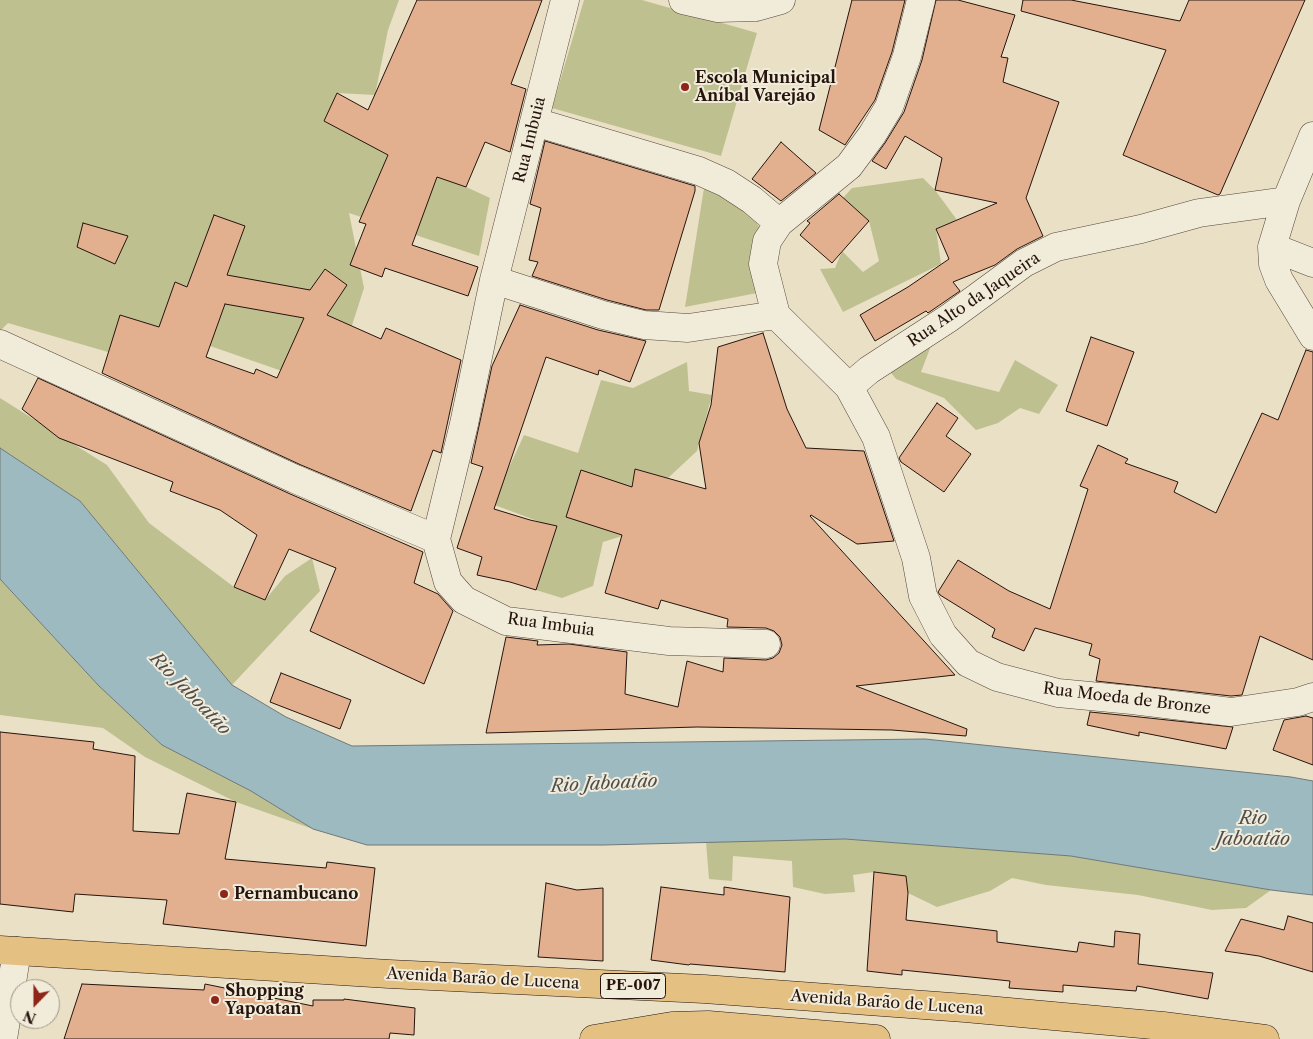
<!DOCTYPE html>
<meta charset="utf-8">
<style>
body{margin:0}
#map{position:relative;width:1313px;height:1039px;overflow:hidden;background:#eae0c6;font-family:"Libre Caslon Text",serif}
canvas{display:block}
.north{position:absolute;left:10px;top:979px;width:50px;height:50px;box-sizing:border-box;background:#f1ebda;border:1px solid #a09588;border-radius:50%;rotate:202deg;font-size:14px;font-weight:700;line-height:20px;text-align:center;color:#26140d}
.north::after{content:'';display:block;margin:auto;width:18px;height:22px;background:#8f2418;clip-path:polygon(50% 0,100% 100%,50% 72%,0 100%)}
</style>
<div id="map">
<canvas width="1313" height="1039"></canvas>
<div class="north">N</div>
</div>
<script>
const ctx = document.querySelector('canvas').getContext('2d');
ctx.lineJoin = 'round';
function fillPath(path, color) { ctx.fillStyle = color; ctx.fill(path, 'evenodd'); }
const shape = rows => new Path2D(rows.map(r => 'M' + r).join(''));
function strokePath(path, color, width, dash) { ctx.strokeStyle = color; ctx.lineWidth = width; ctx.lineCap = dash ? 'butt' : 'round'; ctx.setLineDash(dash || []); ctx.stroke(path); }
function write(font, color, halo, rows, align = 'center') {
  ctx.font = font + ' "Libre Caslon Text",serif'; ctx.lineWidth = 4; ctx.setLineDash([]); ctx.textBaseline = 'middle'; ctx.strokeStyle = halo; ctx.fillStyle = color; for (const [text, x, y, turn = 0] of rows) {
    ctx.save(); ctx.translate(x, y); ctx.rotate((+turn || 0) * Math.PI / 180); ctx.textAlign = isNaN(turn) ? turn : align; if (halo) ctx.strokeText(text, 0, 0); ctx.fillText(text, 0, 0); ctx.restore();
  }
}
const green = shape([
 [0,0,399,0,388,30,375,95,337,93,324,121,490,198,479,256,349,213,364,288,336,375,302,378,121,315,108,352,8,323,0,331],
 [584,0,642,0,757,33,721,156,552,108],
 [923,178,935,190,957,220,936,229,941,264,843,312,820,269,835,268,842,251,863,272,879,261,869,221,843,198,852,188],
 [705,182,747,207,764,235,757,293,685,307],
 [934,338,921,372,999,392,1015,360,1058,385,1039,414,1020,408,998,423,976,430,944,398,896,379,888,369],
 [687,362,689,391,712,395,697,451,668,478,635,469,622,536,603,542,593,586,562,598,536,590,556,528,492,504,524,435,578,453,601,380,633,388],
 [0,398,107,465,149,523,234,587,265,600,285,576,312,558,320,591,232,685,80,501,0,448],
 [0,579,99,686,162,745,251,791,313,829,236,802,145,757,103,728,0,715],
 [845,839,1071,856,1271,890,1246,908,1212,910,1138,895,1046,885,1012,878,990,891,937,907,908,893,906,876,874,872,853,875,855,892,825,894,793,887,792,861,733,856,732,881,709,879,706,842]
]);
const water = shape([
 [0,448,80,501,232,685,286,717,352,746,925,739,1291,777,1313,781,1313,895,1271,890,1071,856,845,839,604,845,367,845,313,829,251,791,162,745,99,686,0,579,0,448]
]);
const building = shape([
 [417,0,542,0,511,84,526,89,510,152,485,142,466,187,437,177,412,245,478,267,468,296,385,268,382,277,350,265,366,224,359,222,388,155,324,121,337,93,368,110,417,0],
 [852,0,905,0,892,52,875,100,845,145,819,130,852,0],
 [936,0,958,0,1015,15,1001,57,1008,58,1003,82,1059,102,1026,198,1043,236,1017,249,995,265,953,282,960,291,928,313,926,311,875,341,860,315,908,287,949,259,936,229,997,203,935,190,942,158,905,136,886,169,872,161,885,143,904,112,922,60,936,0],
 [1023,0,1071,0,1180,21,1189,0,1305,0,1220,194,1218,195,1123,155,1166,50,1021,11,1023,0],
 [545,141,695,186,695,191,659,310,646,310,607,300,532,276,538,262,529,260,541,208,530,204,545,141],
 [781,142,816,173,781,201,752,179,781,142],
 [839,194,869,221,832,263,800,235,810,223,807,221,839,194],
 [214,215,245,226,227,275,310,290,325,269,347,285,327,315,381,339,386,328,461,360,441,453,433,450,411,511,301,465,102,373,120,315,159,327,175,282,187,287,214,215],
 [225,304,304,318,277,378,256,369,254,374,206,357,225,304],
 [83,223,128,236,115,264,77,247,83,223],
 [520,305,598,330,646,341,630,382,599,370,598,375,546,357,494,509,530,520,557,526,536,590,510,582,477,575,482,557,457,548,483,467,471,463,492,366,520,305],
 [763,333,787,409,806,448,864,451,894,541,857,544,811,515,810,516,955,675,856,686,967,729,966,736,892,730,697,727,486,733,506,637,538,641,537,645,569,644,627,652,625,694,678,707,687,661,723,672,724,658,766,660,773,658,779,653,782,645,780,637,774,631,766,628,727,627,728,619,661,600,658,609,605,593,622,535,566,517,581,470,632,487,635,469,706,489,699,443,711,405,718,347,763,333],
 [1091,337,1134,352,1107,426,1066,411,1091,337],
 [1306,350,1313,352,1313,660,1260,636,1242,695,1231,696,1096,681,1100,659,1089,655,1092,644,1035,628,1024,651,992,637,995,629,940,595,938,592,958,560,1009,591,1050,609,1088,489,1080,486,1098,445,1128,459,1125,463,1178,482,1174,492,1216,513,1262,413,1278,420,1306,350],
 [38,378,288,493,423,552,414,583,438,594,453,611,424,684,310,631,336,568,289,549,265,600,234,587,257,535,220,510,170,491,173,482,59,438,22,409,38,378],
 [937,403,958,418,946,436,971,454,944,492,901,462,899,458,937,403],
 [281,673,351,700,340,729,270,702,281,673],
 [1090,712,1130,716,1233,727,1226,749,1139,732,1139,736,1087,725,1090,712],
 [1306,716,1313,718,1313,765,1273,750,1284,720,1306,716],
 [0,732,94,742,93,749,135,756,133,831,179,834,187,793,236,802,225,859,326,868,327,862,375,868,366,946,163,924,167,900,75,894,73,912,0,904,0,732],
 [874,872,906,876,908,893,906,920,997,931,997,942,1077,952,1079,942,1114,947,1115,931,1140,934,1138,964,1213,973,1208,999,1137,986,1136,991,1063,985,1063,992,1009,988,1010,981,902,970,902,975,867,971,874,872],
 [546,883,577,890,603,888,603,961,538,957,546,883],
 [661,887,724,895,724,887,790,897,785,972,690,964,689,965,651,960,661,887],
 [1288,916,1313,923,1313,972,1259,956,1225,951,1241,919,1284,930,1288,916],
 [82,984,204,990,205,984,313,1006,313,1000,344,1000,344,999,415,1008,414,1035,390,1033,389,1039,64,1039,82,984]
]);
const minor = shape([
 [565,0,494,280,464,424,436,539,448,582,464,600,506,621,669,641,766,644],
 [683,0,718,8,756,7,781,0],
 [921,0,907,56,889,107,872,135,849,166,779,223,767,241,763,264,776,315,849,387,876,437,916,558,923,596,943,635,968,663,997,677,1058,693,1132,700,1231,712,1298,702,1313,697],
 [535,122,699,171,726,183,752,200,779,223],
 [1313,136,1286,201,1272,247,1273,264,1279,280,1313,336],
 [1272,247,1313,263],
 [494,280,603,315,644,325,688,328,776,315],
 [0,344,295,479,436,539],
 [849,387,869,370,949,318,1024,263,1056,247,1141,229,1199,213,1286,201],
 [3,1039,17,951]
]);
const major = shape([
 [0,950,389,974,704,989,965,1008,1163,1026,1265,1039],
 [594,1039,672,1026,708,1025,876,1039]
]);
const markers = [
 [685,87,5,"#8f2418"],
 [224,894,5,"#8f2418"],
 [215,1000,5,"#8f2418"]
];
const shields = [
 [633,986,65]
];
const shieldNames = [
 ["PE-007",633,986]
];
const poiNames = [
 ["Escola Municipal",695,78],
 ["Aníbal Varejão",695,96],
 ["Pernambucano",234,894],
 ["Shopping",225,991],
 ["Yapoatan",225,1009]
];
const streetNames = [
 ["Rua Imbuia",530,140,-76],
 ["Rua Alto da Jaqueira",974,300,-34],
 ["Rua Imbuia",551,625,8],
 ["Rua Moeda de Bronze",1127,699,7],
 ["Avenida Barão de Lucena",483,979,3],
 ["Avenida Barão de Lucena",887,1003,4]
];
const waterNames = [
 ["Rio Jaboatão",190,694,46],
 ["Rio Jaboatão",604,784,-3],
 ["Rio",1253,819],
 ["Jaboatão",1253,840]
];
fillPath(green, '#bfc090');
fillPath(water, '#9ebac1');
strokePath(water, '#6e7879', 1);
fillPath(building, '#e2af8f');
strokePath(building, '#26140d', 1);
strokePath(minor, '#57473b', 29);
strokePath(major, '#26140d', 29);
strokePath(minor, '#f1ebda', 28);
strokePath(major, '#e5c083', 28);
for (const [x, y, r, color] of markers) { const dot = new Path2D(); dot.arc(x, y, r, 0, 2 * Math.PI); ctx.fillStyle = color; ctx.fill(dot); strokePath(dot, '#f1ebda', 2); }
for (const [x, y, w] of shields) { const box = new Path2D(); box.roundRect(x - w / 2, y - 12.5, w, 25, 4); ctx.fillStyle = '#f1ebda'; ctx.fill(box); strokePath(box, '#26140d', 1); }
write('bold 15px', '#26140d', null, shieldNames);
write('bold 16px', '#26140d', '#f1ebda', poiNames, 'left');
write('16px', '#26140d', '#f1ebda', streetNames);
write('italic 18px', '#504e4c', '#f1ebda', waterNames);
</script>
